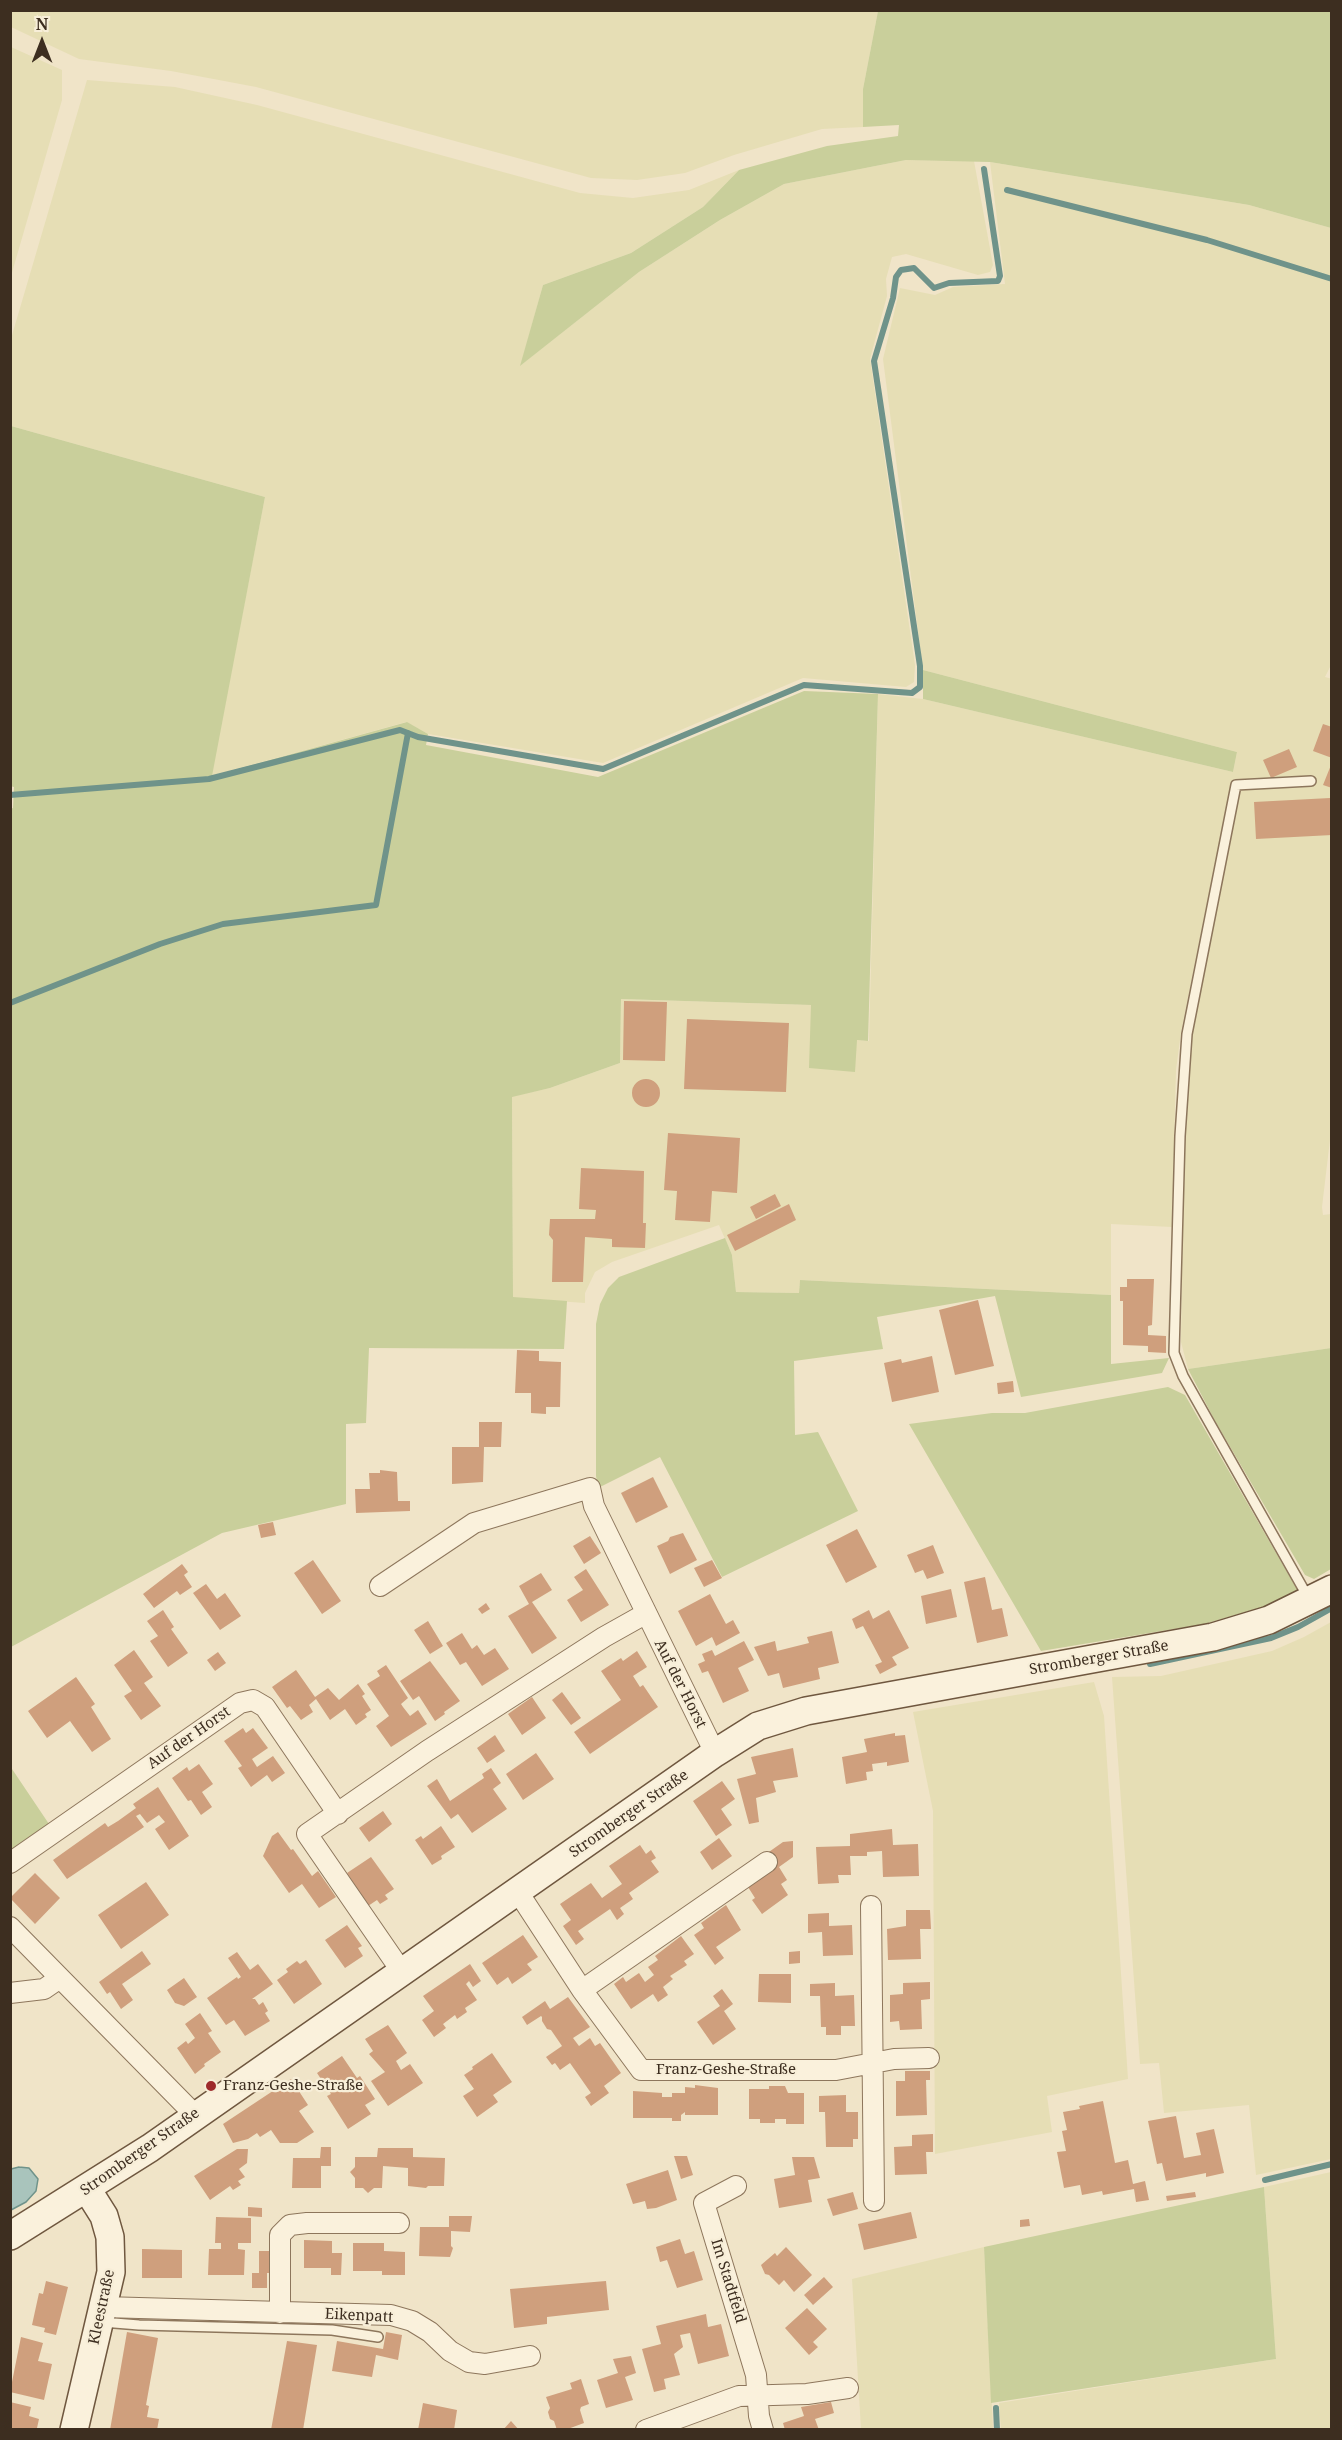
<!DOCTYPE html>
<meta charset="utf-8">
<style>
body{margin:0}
#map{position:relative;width:1342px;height:2440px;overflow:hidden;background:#f0e4c8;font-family:"Noto Serif",serif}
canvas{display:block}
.frame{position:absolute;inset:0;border:12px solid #3d2e20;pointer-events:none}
.north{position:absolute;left:12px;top:12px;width:60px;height:60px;-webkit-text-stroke:4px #f7eed8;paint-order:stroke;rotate:0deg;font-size:16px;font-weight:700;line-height:24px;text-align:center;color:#3d2e20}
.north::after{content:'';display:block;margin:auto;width:21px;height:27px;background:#3d2e20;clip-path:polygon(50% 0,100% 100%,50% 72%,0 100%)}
</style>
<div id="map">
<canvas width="1342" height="2440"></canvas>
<div class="frame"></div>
<div class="north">N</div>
</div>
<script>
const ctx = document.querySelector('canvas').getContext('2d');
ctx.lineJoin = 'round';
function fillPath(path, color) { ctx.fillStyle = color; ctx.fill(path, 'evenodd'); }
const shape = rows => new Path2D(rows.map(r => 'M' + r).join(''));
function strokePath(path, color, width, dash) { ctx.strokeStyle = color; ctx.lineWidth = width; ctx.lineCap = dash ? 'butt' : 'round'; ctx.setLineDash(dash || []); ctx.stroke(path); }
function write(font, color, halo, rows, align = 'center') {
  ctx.font = font + ' "Noto Serif",serif'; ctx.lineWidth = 4.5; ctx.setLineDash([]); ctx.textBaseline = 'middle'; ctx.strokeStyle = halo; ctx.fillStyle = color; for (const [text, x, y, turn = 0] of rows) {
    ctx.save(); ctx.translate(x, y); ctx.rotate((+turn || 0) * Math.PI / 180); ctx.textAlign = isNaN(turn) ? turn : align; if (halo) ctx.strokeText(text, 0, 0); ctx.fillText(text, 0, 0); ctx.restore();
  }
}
const farmland = shape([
 [11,10,878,11,863,89,863,127,822,129,734,155,685,173,637,180,591,178,256,87,171,71,79,59,11,27],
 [11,47,62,70,62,100,11,276],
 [87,80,175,87,257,105,580,193,633,198,689,190,739,170,703,207,631,253,543,285,521,365,639,272,720,220,784,184,906,160,974,161,993,265,990,272,978,275,906,254,892,257,886,279,887,296,870,359,915,665,914,682,906,687,803,678,603,763,428,734,406,722,211,776,265,497,11,426,10,342],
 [990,162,1249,205,1331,228,1332,663,1325,677,1332,679,1332,1123,1322,1207,1323,1215,1331,1214,1331,1348,1188,1369,1181,1342,1184,1137,1191,1035,1225,863,1215,863,1181,1032,1176,1070,1172,1227,1111,1224,1111,1295,800,1280,799,1293,736,1292,732,1255,719,1225,612,1262,595,1272,585,1293,585,1303,513,1298,512,1096,550,1088,620,1063,621,999,811,1005,857,1040,869,1041,878,694,923,699,1233,772,1237,752,923,670,883,359,900,288,935,295,953,287,1005,284],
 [1331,1622,1331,2159,1256,2175,1249,2105,1164,2113,1159,2063,1140,2064,1112,1677,1161,1676,1272,1651,1304,1637],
 [1094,1682,1104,1716,1128,2079,1047,2096,1052,2132,935,2154,933,1811,913,1712],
 [1331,2172,1331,2429,1001,2429,999,2403,1276,2359,1264,2187],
 [984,2247,993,2429,861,2429,852,2279]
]);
const green = shape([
 [878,11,1331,11,1331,228,1249,205,990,162,906,160,784,184,720,220,639,272,520,366,543,285,631,253,703,207,739,170,827,146,898,136,899,125,863,127,863,89],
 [11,426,265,497,212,776,407,722,428,734,426,745,598,777,804,691,878,694,868,1041,857,1040,855,1072,809,1068,811,1005,621,999,620,1063,550,1088,512,1097,513,1297,567,1301,564,1349,369,1348,366,1423,346,1424,346,1504,222,1533,11,1647,10,809,13,808,14,787,10,786],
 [923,670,1237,752,1233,772,923,699],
 [725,1238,732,1255,736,1292,799,1293,800,1280,1111,1295,1111,1364,1169,1358,1162,1373,1021,1397,995,1296,877,1317,883,1349,794,1361,795,1435,818,1432,858,1511,722,1577,660,1457,598,1488,596,1476,596,1324,600,1304,608,1288,619,1277],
 [1331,1348,1331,1569,1314,1579,1305,1575,1215,1421,1188,1369],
 [1168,1387,1185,1395,1298,1591,1266,1606,1204,1624,1041,1651,909,1424,992,1413,1025,1413],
 [10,1766,49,1824,10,1851],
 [1264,2187,1276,2359,991,2403,984,2247]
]);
const water = shape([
 [19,2167,29,2168,38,2179,36,2191,26,2202,11,2210,11,2169,19,2167]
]);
const stream = shape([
 [1007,190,1207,240,1332,279],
 [10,795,209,779,400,730,418,737,603,769,804,685,912,693,920,687,920,666,874,361,893,298,896,277,901,270,914,268,934,288,949,283,998,281,1000,276,984,169],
 [10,1003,160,944,223,924,376,905,408,733],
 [1150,1664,1271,1638,1298,1627,1332,1608],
 [1265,2180,1332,2164],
 [996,2408,997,2430]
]);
const building = shape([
 [1323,724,1332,727,1332,758,1313,751],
 [1289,749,1297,767,1271,778,1263,760],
 [1331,765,1332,765,1332,788,1323,785],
 [1330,798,1332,835,1256,839,1254,802],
 [624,1001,667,1002,665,1061,623,1060],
 [687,1019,789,1023,786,1092,684,1089],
 '632 1093a14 14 0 1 1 28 0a14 14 0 1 1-28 0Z',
 [668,1133,740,1138,737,1193,712,1191,710,1222,675,1220,677,1191,664,1190],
 [581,1168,644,1171,643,1223,646,1223,645,1248,612,1247,612,1239,585,1237,583,1282,552,1282,553,1240,549,1235,550,1219,595,1219,596,1210,579,1209],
 [775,1194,781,1206,756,1219,750,1207],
 [789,1204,796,1220,735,1251,727,1235],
 [1127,1279,1154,1279,1152,1325,1148,1326,1148,1335,1166,1336,1166,1353,1148,1352,1148,1346,1123,1345,1123,1301,1120,1301,1120,1287,1127,1287],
 [978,1300,994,1366,955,1375,939,1310],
 [517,1350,539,1351,539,1361,561,1362,560,1407,546,1407,546,1414,531,1413,531,1393,515,1393],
 [932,1356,939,1392,892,1402,884,1363,901,1359,902,1363],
 [1013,1381,1014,1392,998,1394,997,1383],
 [479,1422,502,1422,501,1447,484,1447,483,1482,452,1484,452,1447,479,1447],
 [380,1470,397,1472,398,1501,410,1501,410,1511,356,1513,355,1489,370,1489,369,1473,380,1473],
 [653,1477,668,1507,636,1523,621,1493],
 [273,1522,276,1535,261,1538,258,1525],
 [857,1529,877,1567,846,1583,826,1545],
 [683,1533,697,1560,670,1574,657,1546,668,1541,670,1537],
 [590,1536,601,1553,584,1564,573,1546],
 [933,1545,944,1573,927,1579,923,1570,915,1573,907,1555],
 [313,1560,341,1601,322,1614,294,1573],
 [712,1560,722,1578,704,1587,694,1568],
 [182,1564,188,1572,184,1575,192,1587,180,1595,177,1591,154,1608,143,1594],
 [586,1569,609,1605,581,1622,567,1600,583,1590,574,1577],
 [541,1573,552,1590,532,1602,557,1638,532,1654,508,1616,529,1604,519,1586],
 [985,1577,992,1610,1002,1608,1008,1636,977,1643,964,1582],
 [206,1584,217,1599,225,1593,241,1616,220,1630,193,1593],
 [951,1589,957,1617,926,1624,921,1596],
 [710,1594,726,1624,733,1620,740,1633,716,1646,712,1637,696,1646,678,1611],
 [486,1603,490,1609,482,1614,478,1609],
 [163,1610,174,1627,171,1629,188,1653,168,1667,150,1641,158,1636,147,1621],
 [869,1610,873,1619,889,1610,909,1648,892,1657,897,1665,880,1674,875,1665,882,1662,863,1626,856,1629,852,1619],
 [428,1621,443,1646,430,1654,414,1630],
 [832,1631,839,1663,818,1668,820,1679,783,1688,779,1673,768,1676,754,1647,775,1641,777,1651,809,1643,807,1637],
 [462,1633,472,1649,477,1645,484,1655,495,1648,509,1669,482,1686,466,1662,460,1665,446,1643],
 [744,1641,754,1660,738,1668,749,1691,723,1703,708,1671,702,1673,698,1664,705,1661,702,1654,712,1650,715,1656],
 [134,1650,153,1677,144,1683,161,1706,141,1720,124,1696,132,1691,114,1665],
 [637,1651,647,1667,633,1676,640,1687,643,1685,658,1707,590,1754,574,1732,621,1700,601,1671,621,1658,623,1661],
 [218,1652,226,1663,215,1671,207,1660],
 [430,1661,460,1701,444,1712,445,1714,435,1721,419,1696,413,1700,400,1681],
 [386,1665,408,1698,401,1704,403,1707,410,1716,418,1710,427,1724,391,1747,376,1726,389,1716,367,1684,380,1676,377,1671],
 [296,1670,315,1697,328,1688,339,1700,358,1684,365,1694,362,1696,371,1710,365,1714,367,1717,356,1725,345,1709,330,1720,316,1699,309,1705,313,1712,301,1720,290,1706,287,1708,272,1687],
 [76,1677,95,1704,91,1707,111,1739,92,1752,70,1721,47,1738,28,1711],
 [562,1692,581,1718,571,1725,552,1700],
 [532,1697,546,1718,522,1735,508,1714],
 [243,1728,246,1733,253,1728,268,1748,252,1759,257,1767,273,1756,285,1773,272,1782,267,1775,251,1787,238,1768,242,1766,224,1741],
 [895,1733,895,1736,905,1735,909,1762,887,1766,887,1762,872,1764,873,1771,866,1772,867,1780,846,1784,842,1757,867,1752,864,1739],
 [495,1735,505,1751,487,1763,477,1748],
 [793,1748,798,1777,773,1781,776,1792,756,1798,759,1822,749,1824,737,1779,756,1774,751,1757],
 [536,1753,554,1779,523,1800,506,1774],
 [199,1764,213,1784,202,1792,212,1807,201,1815,191,1800,188,1801,172,1778,187,1767,189,1771],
 [491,1768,501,1783,493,1789,507,1809,472,1833,458,1814,451,1819,427,1786,437,1779,450,1801,484,1778,482,1774],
 [722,1781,735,1799,721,1809,732,1825,716,1836,693,1801],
 [158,1787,189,1836,169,1850,155,1829,165,1822,159,1815,147,1823,140,1814,136,1816,144,1827,67,1879,53,1860,105,1823,108,1827,118,1821,136,1808,133,1804],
 [383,1811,392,1824,369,1842,359,1828],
 [441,1826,455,1847,441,1856,442,1859,432,1865,415,1840,421,1836,423,1839],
 [892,1829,893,1845,918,1844,919,1876,883,1877,882,1851,867,1852,867,1856,850,1856,851,1875,838,1875,839,1883,818,1884,816,1847,850,1846,850,1834],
 [278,1832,291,1850,293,1849,312,1876,318,1871,336,1897,319,1908,302,1884,289,1893,263,1856,272,1836],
 [719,1838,732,1856,712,1870,700,1852],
 [793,1841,793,1857,779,1867,787,1880,781,1884,788,1895,762,1914,752,1900,755,1898,748,1887,776,1868,766,1854,783,1842],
 [640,1845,646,1854,651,1850,656,1858,651,1861,659,1872,629,1893,633,1899,620,1908,624,1914,617,1920,610,1909,578,1931,584,1939,576,1945,563,1926,571,1920,560,1904,591,1883,602,1898,609,1893,622,1884,609,1866],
 [371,1857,394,1889,385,1895,388,1899,380,1904,377,1900,368,1906,347,1873],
 [35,1873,60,1898,35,1924,10,1898],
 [146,1882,169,1915,121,1949,98,1915],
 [726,1905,741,1930,716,1947,724,1958,715,1965,694,1935,704,1928,701,1923],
 [906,1910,930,1910,931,1929,920,1929,921,1959,888,1960,887,1929,906,1926],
 [829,1913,829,1926,852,1925,853,1955,823,1956,822,1932,808,1933,808,1914],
 [347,1925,362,1946,358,1948,363,1956,345,1968,325,1940],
 [523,1935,538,1957,527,1964,532,1970,512,1984,508,1977,497,1985,482,1963],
 [681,1936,694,1954,684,1961,687,1965,670,1976,673,1979,663,1987,668,1995,658,2002,653,1994,631,2009,614,1984,623,1977,626,1982,639,1973,645,1982,654,1975,648,1967,658,1960,655,1956],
 [142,1951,151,1964,122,1984,133,2000,121,2009,110,1992,107,1994,99,1982],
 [800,1951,800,1963,789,1964,789,1952],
 [237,1952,250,1970,258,1964,273,1984,252,1999,255,1999,259,2005,263,2002,268,2011,265,2013,270,2021,245,2036,234,2020,226,2025,207,1998,237,1977,238,1979,241,1977,228,1958],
 [306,1960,322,1984,294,2004,277,1980,288,1972,286,1969,297,1961,300,1964],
 [470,1964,481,1981,473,1987,469,1981,466,1984,477,2000,465,2008,467,2012,457,2019,455,2015,443,2024,446,2028,434,2037,422,2020,434,2011,423,1996],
 [759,1974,791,1974,791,2003,758,2002],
 [184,1978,197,1997,184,2006,175,2003,167,1990],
 [930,1982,930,1999,921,2000,922,2029,900,2030,899,2021,890,2022,890,1995,903,1994,903,1983],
 [835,1983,835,1996,854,1995,855,2026,841,2026,841,2035,826,2035,826,2027,821,2027,820,1996,810,1996,810,1984],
 [722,1989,733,2004,724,2011,736,2029,713,2045,697,2022,720,2006,713,1996],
 [568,1997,590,2027,573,2038,579,2046,590,2038,595,2046,600,2043,621,2073,604,2086,609,2093,591,2106,585,2097,591,2093,570,2063,560,2070,555,2063,552,2065,546,2057,562,2046,551,2030,547,2029,542,2021,542,2017,541,2016,527,2025,522,2017,545,2001,550,2009],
 [200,2013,212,2031,208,2033,221,2052,204,2064,205,2066,195,2074,177,2048,186,2041,188,2044,195,2038,185,2024],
 [388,2025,407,2053,396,2061,401,2070,410,2064,423,2083,388,2106,371,2081,385,2072,369,2054,373,2051,365,2039],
 [492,2053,512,2082,493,2095,498,2102,477,2117,463,2096,474,2089,464,2075,473,2069,472,2067],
 [342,2056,357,2078,360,2076,375,2099,365,2105,371,2114,348,2129,327,2096,331,2094,317,2073],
 [905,2071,930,2071,930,2080,926,2080,927,2115,896,2116,896,2081,905,2081],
 [291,2079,308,2105,299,2111,314,2132,297,2143,280,2143,271,2130,260,2137,257,2133,248,2139,233,2143,223,2124],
 [695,2085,718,2088,718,2115,685,2115,685,2112,681,2115,681,2121,672,2121,672,2118,633,2118,633,2091,662,2093,662,2097,672,2097,672,2093,685,2093,685,2087,695,2088],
 [769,2086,785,2086,788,2093,804,2093,804,2124,786,2124,786,2119,775,2119,775,2123,760,2123,760,2119,749,2119,749,2089,769,2089],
 [846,2095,846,2112,858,2112,858,2139,853,2139,853,2147,826,2147,825,2112,819,2112,819,2096],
 [1103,2101,1115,2163,1128,2160,1133,2184,1145,2181,1149,2200,1136,2202,1134,2189,1103,2195,1102,2191,1082,2195,1080,2185,1064,2188,1057,2152,1066,2151,1062,2131,1067,2130,1063,2112,1080,2109,1079,2106],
 [1176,2116,1184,2158,1201,2155,1196,2133,1214,2129,1224,2173,1206,2177,1206,2173,1166,2181,1162,2163,1157,2164,1148,2121],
 [933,2134,933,2152,926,2152,927,2174,895,2175,894,2147,912,2146,912,2135],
 [321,2147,331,2147,331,2166,321,2166,321,2188,292,2188,293,2158,320,2158],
 [378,2148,413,2148,413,2157,445,2158,444,2186,428,2186,426,2188,408,2186,408,2168,383,2166,382,2188,374,2188,368,2193,363,2188,355,2188,355,2178,350,2172,355,2167,355,2157,377,2157],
 [237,2149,248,2149,247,2163,239,2169,245,2177,238,2181,241,2185,233,2190,230,2186,210,2200,194,2176],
 [674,2156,687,2156,693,2175,681,2179],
 [792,2157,814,2157,820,2178,808,2180,812,2202,779,2208,774,2179,795,2175],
 [668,2170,677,2200,656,2208,647,2209,645,2201,633,2204,626,2184],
 [853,2192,858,2209,833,2216,827,2199],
 [1195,2192,1196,2197,1167,2201,1166,2196],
 [248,2207,262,2208,262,2217,248,2216],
 [911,2212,917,2238,864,2250,858,2224],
 [449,2216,472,2216,470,2232,451,2231,451,2246,453,2248,450,2257,419,2256,420,2227,449,2227],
 [216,2217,251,2218,251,2243,238,2243,238,2249,245,2250,244,2275,208,2275,209,2249,221,2249,221,2243,215,2243],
 [1029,2219,1030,2226,1020,2227,1020,2220],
 [680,2239,685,2254,694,2251,703,2280,677,2288,667,2260,660,2262,656,2247],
 [304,2240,332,2241,332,2253,342,2253,341,2275,331,2275,331,2268,304,2268],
 [353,2243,384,2243,384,2251,405,2252,405,2275,382,2275,382,2271,353,2271],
 [786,2247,812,2275,794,2292,784,2280,779,2285,769,2275,765,2274,761,2265,775,2253,777,2256],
 [142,2249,182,2250,182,2278,142,2278],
 [259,2251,275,2251,274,2273,267,2273,267,2288,252,2288,252,2273,259,2273],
 [824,2277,833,2287,813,2305,804,2295],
 [46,2281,68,2287,56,2335,44,2332,45,2328,32,2325,39,2293,43,2294],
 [606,2281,609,2310,547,2317,547,2324,514,2328,510,2289],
 [807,2308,827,2329,813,2342,818,2347,809,2355,785,2328],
 [706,2314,708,2327,721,2324,729,2356,698,2364,690,2333,680,2335,683,2347,674,2354,680,2375,664,2379,666,2389,654,2392,642,2349,661,2344,656,2326],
 [127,2332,158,2338,146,2405,149,2406,147,2417,159,2419,157,2430,110,2430],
 [386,2332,402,2335,398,2360,376,2355,372,2377,332,2371,337,2341,383,2349],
 [21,2337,43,2343,38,2361,52,2364,44,2400,10,2392],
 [287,2341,317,2345,303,2430,271,2430],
 [631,2356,636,2373,625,2377,633,2400,606,2408,597,2380,618,2373,613,2359],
 [581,2379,589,2404,581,2407,580,2410,584,2423,565,2430,557,2430,554,2421,550,2419,548,2412,550,2408,546,2397,572,2389,570,2383],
 [10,2402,31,2407,29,2416,39,2419,37,2428,10,2430],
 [831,2402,834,2413,815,2419,819,2430,785,2430,783,2423,804,2416,801,2407],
 [423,2403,457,2410,454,2430,418,2430],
 [511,2421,519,2430,503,2430]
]);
const lane = shape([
 [1309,1599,1183,1376,1174,1353,1180,1136,1187,1034,1236,785,1311,781],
 [102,2322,139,2325,332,2330,378,2337]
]);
const street = shape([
 [380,1586,474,1523,590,1488,594,1506,715,1753],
 [10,1863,240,1703,253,1700,265,1707,338,1814],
 [518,1892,582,1990,641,2070,836,2070,894,2059,929,2058],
 [871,1906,874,2201],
 [10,1927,195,2115],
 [402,1972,307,1834,427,1751,604,1637,645,1614],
 [582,1990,767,1862],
 [10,1993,44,1989,60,1978],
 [736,2186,704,2203,756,2375,759,2416,763,2430],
 [103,2307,391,2315,412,2321,430,2332,450,2351,469,2362,485,2364,530,2356],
 [280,2313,280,2235,290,2225,307,2223,399,2223],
 [646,2430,739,2396,807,2394,848,2388]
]);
const secondary = shape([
 [10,2236,150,2148,715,1753,758,1726,806,1711,1213,1637,1269,1620,1332,1589],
 [74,2430,111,2272,110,2237,104,2216,87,2189]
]);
const markers = [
 [211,2086,6,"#9e2a2b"]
];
const streetNames = [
 ["Stromberger Straße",1099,1658,-10],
 ["Auf der Horst",680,1684,63],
 ["Auf der Horst",189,1738,-35],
 ["Stromberger Straße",629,1814,-35],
 ["Franz-Geshe-Straße",726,2070],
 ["Stromberger Straße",140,2152,-35],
 ["Im Stadtfeld",728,2281,73],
 ["Kleestraße",102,2307,-78],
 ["Eikenpatt",359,2316,3]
];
const poiNames = [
 ["Franz-Geshe-Straße",223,2086]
];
fillPath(farmland, '#e6deb5');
fillPath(green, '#c9cf9b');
fillPath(water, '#a9c4bc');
strokePath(water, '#6f938a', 1.5);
strokePath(stream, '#6f938a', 6);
fillPath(building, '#cf9f7d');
strokePath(lane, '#8d765c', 12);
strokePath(street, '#8d765c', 22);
strokePath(secondary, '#6f573f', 30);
strokePath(lane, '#faf1dc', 9);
strokePath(street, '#faf1dc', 20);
strokePath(secondary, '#faf1dc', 27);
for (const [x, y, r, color] of markers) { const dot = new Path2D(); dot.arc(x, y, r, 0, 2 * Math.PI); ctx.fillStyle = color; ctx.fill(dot); strokePath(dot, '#f7eed8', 2); }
write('15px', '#3d2e20', '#f7eed8', streetNames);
write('15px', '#3d2e20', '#f7eed8', poiNames, 'left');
</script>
